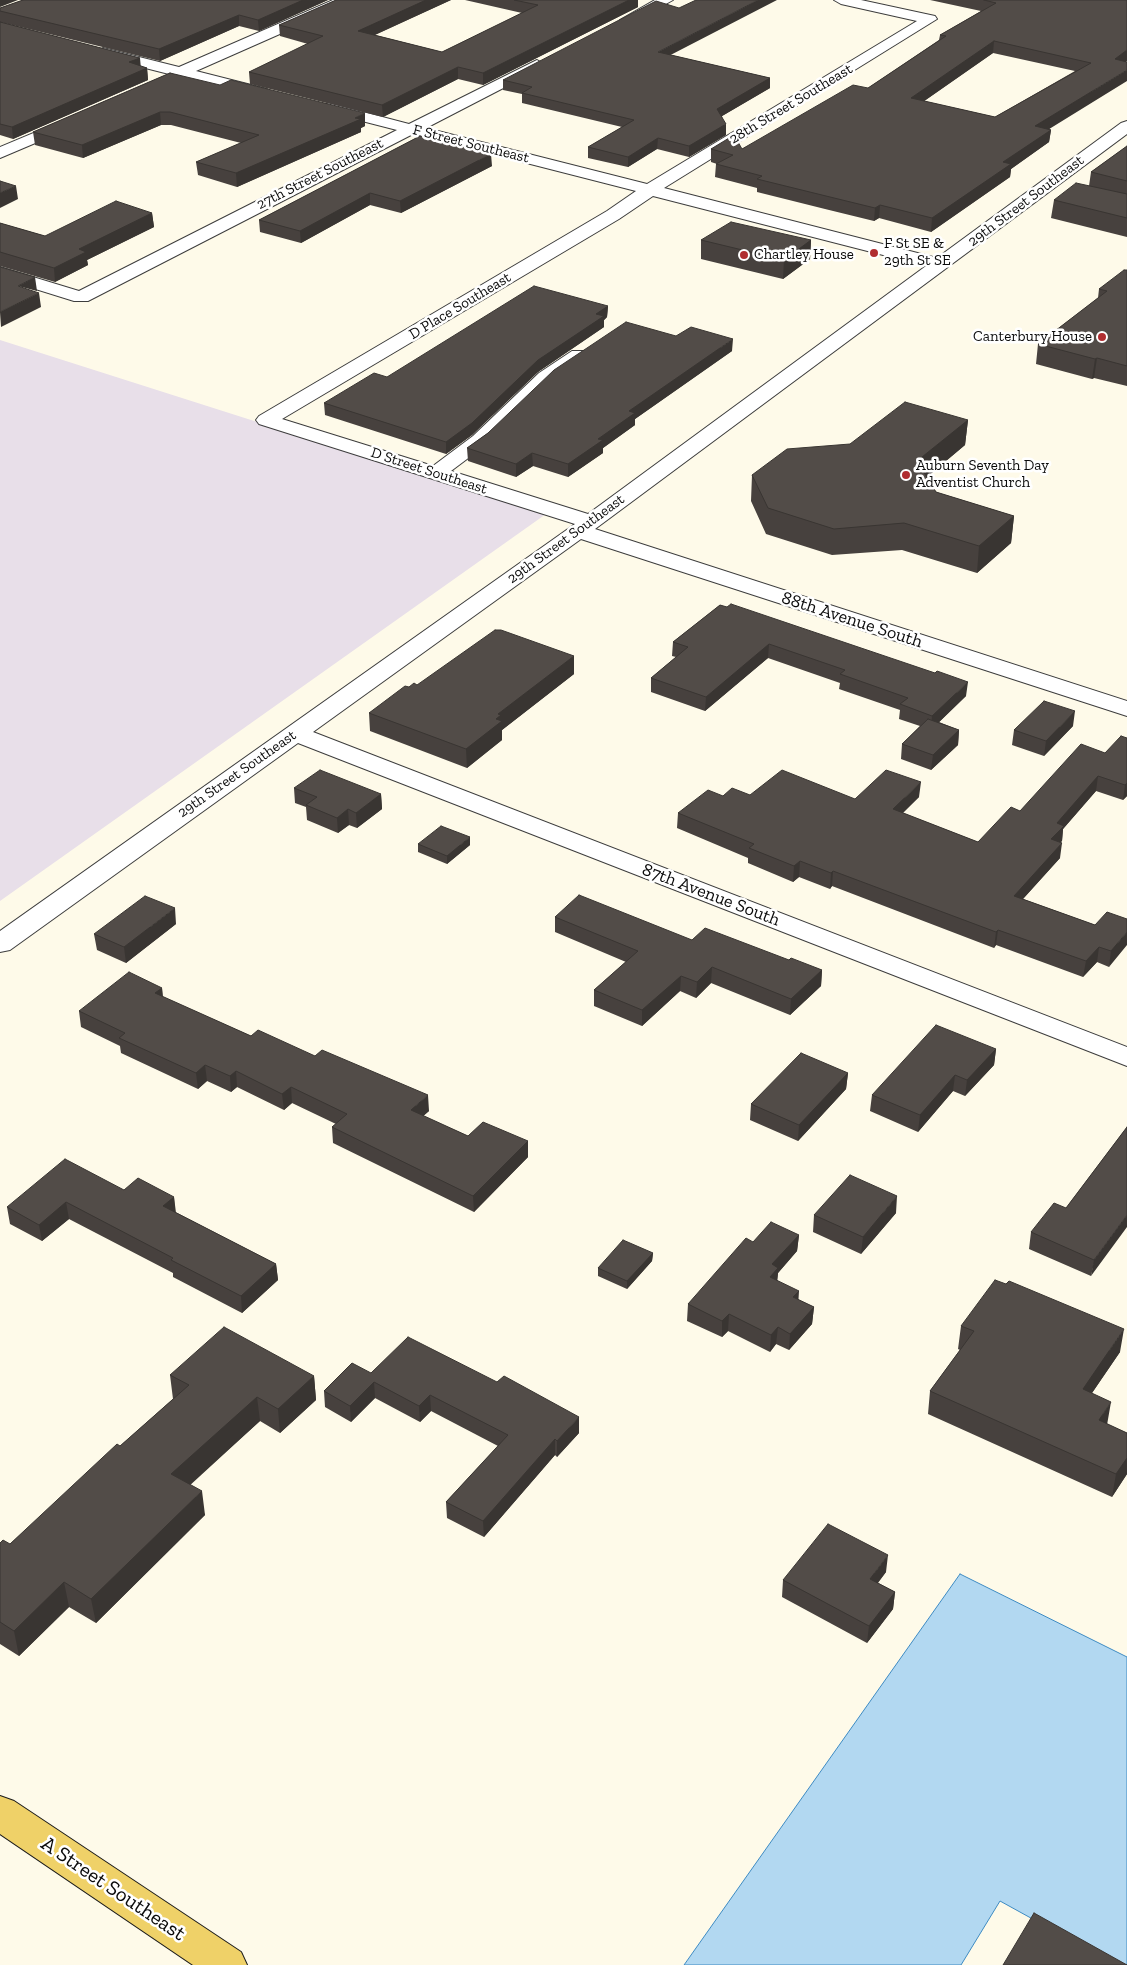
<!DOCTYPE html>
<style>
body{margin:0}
canvas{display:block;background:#fefae9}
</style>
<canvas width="1127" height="1965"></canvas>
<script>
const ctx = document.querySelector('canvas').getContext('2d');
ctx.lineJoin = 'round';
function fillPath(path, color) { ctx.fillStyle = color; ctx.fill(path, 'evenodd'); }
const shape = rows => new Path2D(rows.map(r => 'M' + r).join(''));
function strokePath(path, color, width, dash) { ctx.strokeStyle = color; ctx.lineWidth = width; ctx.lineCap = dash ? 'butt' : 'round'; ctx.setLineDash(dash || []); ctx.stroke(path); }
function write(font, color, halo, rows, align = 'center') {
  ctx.font = font + ' "Zilla Slab",serif'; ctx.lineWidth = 5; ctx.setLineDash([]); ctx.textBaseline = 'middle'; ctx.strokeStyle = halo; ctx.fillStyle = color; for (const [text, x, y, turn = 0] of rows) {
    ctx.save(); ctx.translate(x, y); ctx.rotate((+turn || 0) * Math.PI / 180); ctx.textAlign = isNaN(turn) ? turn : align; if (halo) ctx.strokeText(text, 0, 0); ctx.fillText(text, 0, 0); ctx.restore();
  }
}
const industrial = shape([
 [0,340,546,514,0,901]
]);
const water = shape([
 [960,1574,1127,1657,1127,1965,1116,1965,1000,1901,961,1965,684,1965,960,1574]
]);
const minor = shape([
 [333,0,352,0,350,3,196,71,267,89,269,92,267,95,261,97,183,77,172,77,169,74,98,56,95,53,103,48,179,67,333,0],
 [655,0,673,0,632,23,622,23,620,20,655,0],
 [834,0,861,0,935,16,937,19,664,188,937,258,1121,123,1127,121,1127,134,595,529,1127,701,1127,716,581,539,313,732,1127,1047,1127,1066,298,743,10,950,0,952,0,931,575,524,259,424,256,420,259,416,607,211,636,191,413,134,88,301,74,301,0,278,0,267,79,291,397,130,323,111,321,108,323,105,329,103,409,124,537,60,545,65,542,68,426,128,647,184,917,21,841,4,834,0],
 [653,196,926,266,588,514,451,471,487,444,553,381,586,359,589,355,586,351,572,351,539,373,473,436,433,466,282,419,619,219,653,196],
 [67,119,73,121,75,124,73,127,0,158,0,147,67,119]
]);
const major = shape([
 [0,1796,14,1801,241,1952,247,1965,193,1965,0,1834,0,1796]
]);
const wall = shape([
 [23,0,328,0,259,31,239,26,160,61,0,22,0,8],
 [336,0,451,0,375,35,442,52,522,13,465,0,638,0,638,7,483,85,458,79,383,117,250,84,249,72,308,44,280,36,279,25],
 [930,0,1127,0,1126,62,1049,129,1051,130,1049,142,1011,169,1010,177,931,232,879,218,874,221,825,209,757,192,757,188,715,177,716,164,717,164,711,162,711,149,742,149,868,88,939,40,940,35,981,11],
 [993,53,1075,71,995,117,924,101],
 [0,22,140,58,140,66,147,68,148,80,13,139,0,135],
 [671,55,770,78,770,88,722,116,726,135,689,157,657,149,628,167,588,158,588,147,622,127,522,103,522,94,503,90,503,80],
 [170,73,365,126,361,128,361,132,237,187,198,175,196,162,241,143,171,125,161,125,83,158,35,145,33,132],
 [420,136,492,166,401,213,370,205,301,243,260,232,259,220],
 [1127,146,1127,237,1051,218,1054,200,1089,186,1091,172],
 [152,213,154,227,87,260,88,265,55,282,0,266,0,223,45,236],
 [701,240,811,240,810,259,783,279,701,259],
 [1127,270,1127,386,1094,378,1092,379,1036,364,1038,344,1098,298,1099,289],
 [608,306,607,317,604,320,604,327,538,372,472,435,446,454,325,415,324,403,387,377],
 [676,336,732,351,635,419,635,425,603,448,603,453,568,477,533,466,516,477,468,461,467,448,488,433],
 [968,420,965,445,927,477,936,492,1014,516,1011,543,977,573,902,550,832,555,766,534,751,501,752,475,850,444],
 [720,605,966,696,939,722,959,730,958,745,931,770,901,759,902,744,920,726,899,719,900,710,839,689,840,683,768,658,705,711,651,692,651,678,676,657,672,656,673,642],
 [574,656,574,674,502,730,502,740,467,768,370,731,369,713,409,687,417,685],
 [1073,726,1044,756,1012,745,1014,730],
 [1127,738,1127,796,1123,800,1096,791,1063,829,1062,841,1060,842,1060,858,1023,899,1095,925,1127,919,1109,967,1097,962,1083,977,996,945,994,948,832,886,830,889,799,877,793,882,748,863,748,858,677,828,678,813,723,796,750,795,855,799,919,797,903,813,978,842,1020,811],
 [294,788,381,794,382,809,357,828,349,825,338,833,307,820,306,807,295,803],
 [418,844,470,845,447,864,418,852],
 [555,917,692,940,789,960,822,970,821,986,790,1015,711,983,696,998,680,991,642,1026,594,1006,594,990,626,962,555,932],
 [176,924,126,963,97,950,94,934],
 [162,988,163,997,251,1036,429,1111,423,1116,468,1136,528,1157,474,1212,333,1143,332,1127,336,1124,292,1103,284,1110,237,1087,231,1092,207,1081,198,1089,121,1053,120,1046,81,1027,79,1011],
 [996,1049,994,1065,965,1096,953,1091,918,1132,870,1111,872,1095],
 [848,1073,846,1089,798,1141,750,1120,751,1104],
 [1127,1127,1091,1276,1029,1249,1031,1232,1066,1208],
 [124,1190,174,1197,175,1212,276,1264,278,1280,242,1313,173,1277,173,1273,69,1219,42,1241,10,1224,7,1207],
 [896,1213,861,1254,813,1232,814,1215],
 [799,1235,797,1251,778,1273,777,1280,799,1300,814,1307,812,1324,789,1350,776,1344,770,1352,728,1331,722,1337,687,1321,688,1304,753,1242],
 [653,1253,652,1261,627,1289,598,1276,598,1268],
 [961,1326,1120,1352,1092,1393,1107,1424,1127,1433,1127,1474,1112,1497,928,1414,930,1391,960,1350,958,1349],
 [371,1373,579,1433,557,1457,555,1455,484,1537,447,1518,446,1502,498,1446,431,1411,420,1422,375,1398,351,1422,325,1407,324,1391],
 [170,1375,314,1376,316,1400,280,1433,260,1421,190,1484,205,1515,96,1623,69,1607,19,1656,0,1644,0,1543,10,1544,173,1399],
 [886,1572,878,1583,895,1592,893,1609,867,1643,782,1597,783,1580]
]);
const shadedWall = shape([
 [0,0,18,0,0,7],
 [303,0,328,0,259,31,258,20],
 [426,0,451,0,359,42,358,31],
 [629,0,638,0,638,7,483,85,483,73],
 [758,0,777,0,657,62,658,52],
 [239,15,239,26,160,61,159,49],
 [994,41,993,53,910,111,911,98],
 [1127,50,1127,61,1113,71,1115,59],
 [140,58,141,69,129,62],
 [458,67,458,79,383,117,382,105],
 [147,68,148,80,13,139,12,127],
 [1127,70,1127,81,1033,139,1035,126],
 [770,78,770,88,717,119,717,109],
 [160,112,161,125,83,158,82,145],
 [365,113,365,126,361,128,361,132,237,187,236,173],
 [726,124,726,135,689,157,689,146],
 [1051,130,1049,142,1011,169,1010,177,931,232,932,218,1003,162],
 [658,138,657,149,628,167,628,157],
 [491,154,492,166,401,213,400,201],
 [16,186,18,199,0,208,0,193],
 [370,193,370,205,301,243,300,231],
 [880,205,879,218,874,221,875,208],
 [152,213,154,227,87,260,88,265,55,282,54,268,79,249],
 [811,240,810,259,783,279,784,260],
 [35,277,37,291,18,286],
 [39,293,41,307,1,327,0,312],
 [608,306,607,317,604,320,604,327,538,372,472,435,446,454,446,442,538,360,596,314],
 [733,339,732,351,635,419,635,425,603,448,603,453,568,477,568,464,629,411],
 [1097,358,1094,378,1092,379,1095,359],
 [968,420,965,445,915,487,917,461],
 [532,453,533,466,516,477,516,464],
 [1014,516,1011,543,977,573,979,546],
 [769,644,768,658,705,711,706,697],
 [574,656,574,674,502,730,502,740,467,768,466,749,496,719,498,714],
 [968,682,966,696,931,730,932,716],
 [1075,711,1073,726,1044,756,1046,741],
 [959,730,958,745,931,770,933,755],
 [1098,776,1096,791,1063,829,1062,841,1049,854,1051,839,1057,823],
 [921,782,919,797,891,824,893,809],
 [1127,783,1127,796,1123,800,1125,785],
 [381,794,382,809,357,828,356,813],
 [348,809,349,825,338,833,337,818],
 [470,837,470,845,447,864,447,856],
 [1062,843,1060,858,1012,911,1014,896],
 [800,861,799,877,793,882,794,866],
 [833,871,832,886,830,889,831,873],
 [175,908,176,924,126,963,124,947],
 [998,930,996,945,994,948,996,932],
 [1127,932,1127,945,1109,967,1111,951],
 [1099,947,1097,962,1083,977,1086,961],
 [712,967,711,983,696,998,697,982],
 [822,970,821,986,790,1015,791,999],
 [681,976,680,991,642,1026,642,1010],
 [162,988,163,1004,155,993],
 [996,1049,994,1065,965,1096,967,1080],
 [205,1065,207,1081,198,1089,196,1073],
 [236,1071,237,1087,231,1092,230,1076],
 [848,1073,846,1089,798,1141,799,1125],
 [955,1075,953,1091,918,1132,920,1115],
 [291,1087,292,1103,284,1110,282,1094],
 [428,1095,429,1111,412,1126,411,1110],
 [528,1141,528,1157,474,1212,473,1196],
 [897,1196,896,1213,861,1254,863,1237],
 [174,1197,176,1213,163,1206],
 [66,1202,69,1219,42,1241,39,1225],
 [1127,1215,1127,1227,1091,1276,1094,1260],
 [799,1235,797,1251,778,1273,777,1284,769,1293,772,1264],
 [653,1253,652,1261,627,1289,627,1281],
 [276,1264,278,1280,242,1313,241,1296],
 [799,1291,798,1307,793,1297],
 [814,1307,812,1324,789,1350,790,1334],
 [729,1314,728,1331,722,1337,722,1321],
 [778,1327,776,1344,770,1352,771,1335],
 [1124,1329,1120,1352,1079,1412,1083,1389],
 [314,1376,316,1400,280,1433,278,1409],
 [374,1382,375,1398,351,1422,350,1406],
 [430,1395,431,1411,420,1422,419,1406],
 [257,1397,260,1421,175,1499,171,1474],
 [1111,1402,1107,1425,1099,1420],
 [579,1417,579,1433,557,1457,557,1441],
 [555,1439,555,1455,484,1537,483,1521],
 [1127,1458,1127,1474,1112,1497,1116,1474],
 [202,1491,205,1515,96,1623,91,1599],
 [888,1555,886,1572,868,1595,870,1579],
 [64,1582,69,1607,19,1656,14,1631],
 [895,1592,893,1609,867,1643,869,1626]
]);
const building = shape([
 [23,0,303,0,258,20,239,15,159,49,0,11,0,8,23,0],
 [336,0,426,0,358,31,442,52,538,5,514,0,629,0,483,73,458,67,382,105,249,72,323,36,279,25,336,0],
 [696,0,758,0,658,52,770,78,717,109,726,124,689,146,658,138,628,157,588,147,634,120,522,93,532,87,503,80,656,1,679,8,696,0],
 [984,0,1127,0,1127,50,1115,59,1127,62,1127,70,1035,126,1051,130,1003,162,1011,164,932,218,880,205,875,208,826,196,757,179,762,176,716,164,733,155,711,149,734,135,742,149,853,85,868,88,946,36,940,35,996,3,984,0],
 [994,41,1091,63,995,117,911,98,994,41],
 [0,22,140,58,129,62,147,68,12,127,0,124,0,22],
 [170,73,220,85,231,80,365,113,355,118,361,119,236,173,196,162,259,135,170,112,160,112,82,145,33,132,170,73],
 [420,136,491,154,400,201,370,193,300,231,259,220,420,136],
 [1127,146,1127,181,1091,172,1127,146],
 [0,181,16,186,0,193,0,181],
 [1076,183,1127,194,1127,218,1054,200,1076,183],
 [116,201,152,213,79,249,86,252,54,268,0,252,0,223,45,236,116,201],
 [731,222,811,240,784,260,701,240,731,222],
 [0,267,35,277,18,286,39,293,0,312,0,267],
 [1124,270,1127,270,1127,366,1097,358,1095,359,1038,344,1107,291,1099,289,1124,270],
 [534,286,608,306,596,314,604,316,538,360,472,423,446,442,324,403,374,373,387,377,534,286],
 [626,322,676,336,691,327,733,339,629,411,635,413,598,439,603,440,568,464,532,453,516,464,467,448,488,433,554,370,626,322],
 [905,402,968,420,917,461,936,492,1014,516,979,546,904,523,834,529,768,508,752,475,787,449,850,444,905,402],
 [731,604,935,673,937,671,968,682,932,716,900,704,908,698,840,674,845,670,769,644,706,697,651,678,688,647,673,642,720,605,727,607,731,604],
 [495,630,501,630,574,656,498,714,501,715,496,719,502,721,466,749,369,713,405,686,409,687,414,683,417,685,495,630],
 [1044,701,1075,711,1046,741,1014,730,1044,701],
 [928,719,959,730,933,755,902,744,928,719],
 [1121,736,1127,738,1127,783,1125,785,1098,776,1057,823,1064,826,1051,839,1062,843,1014,896,1095,925,1107,912,1127,919,1127,932,1111,951,1099,947,1086,961,998,930,996,932,833,871,831,873,800,861,794,866,749,848,754,844,678,813,708,790,723,796,732,788,750,795,782,770,855,799,886,770,921,782,893,809,978,842,1011,807,1020,811,1081,744,1105,753,1121,736],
 [320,770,381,794,356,813,348,809,337,818,306,805,317,797,294,788,320,770],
 [441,826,470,837,447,856,418,844,441,826],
 [579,895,692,940,705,928,789,960,791,958,822,970,791,999,712,967,697,982,681,976,642,1010,594,990,638,951,555,917,579,895],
 [145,896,175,908,124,947,94,934,145,896],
 [129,972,162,988,155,993,251,1036,258,1030,315,1056,322,1050,428,1095,411,1110,468,1136,483,1122,528,1141,473,1196,332,1127,347,1114,291,1087,282,1094,236,1071,230,1076,205,1065,196,1073,119,1038,125,1033,79,1011,129,972],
 [936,1025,996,1049,967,1080,955,1075,920,1115,872,1095,936,1025],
 [801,1053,848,1073,799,1125,751,1104,801,1053],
 [1127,1127,1127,1215,1094,1260,1031,1232,1054,1203,1066,1208,1127,1127],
 [65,1159,124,1190,138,1178,174,1197,163,1206,276,1264,241,1296,171,1260,173,1258,66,1202,39,1225,7,1207,65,1159],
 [850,1175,897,1196,863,1237,814,1215,850,1175],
 [771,1222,799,1235,772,1264,778,1268,770,1277,799,1291,793,1297,814,1307,790,1334,778,1327,771,1335,729,1314,722,1321,688,1304,746,1238,753,1242,771,1222],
 [623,1240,653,1253,627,1281,598,1268,623,1240],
 [995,1280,1006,1284,1009,1281,1124,1329,1083,1389,1111,1402,1099,1420,1127,1433,1127,1458,1116,1474,930,1391,974,1331,961,1326,995,1280],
 [224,1327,314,1376,278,1409,257,1397,171,1474,202,1491,91,1599,64,1582,14,1631,0,1622,0,1543,3,1540,10,1544,117,1444,120,1446,189,1385,170,1375,224,1327],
 [408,1337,497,1382,504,1376,579,1417,557,1441,555,1439,483,1521,446,1502,508,1435,430,1395,419,1406,374,1382,350,1406,324,1391,352,1363,371,1373,408,1337],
 [828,1524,888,1555,870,1579,895,1592,869,1626,783,1580,828,1524],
 [1034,1913,1127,1965,1003,1965,1034,1913]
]);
const markers = [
 [874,253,5,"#b02d30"],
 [744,255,5,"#b02d30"],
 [1102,337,5,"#b02d30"],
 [906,475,5,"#b02d30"]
];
const farStreetnames = [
 ["28th Street Southeast",791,104,-31],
 ["F Street Southeast",471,144,14],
 ["27th Street Southeast",320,174,-27],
 ["29th Street Southeast",1026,201,-37],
 ["D Place Southeast",460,306,-31],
 ["D Street Southeast",429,471,18],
 ["29th Street Southeast",566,539,-36],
 ["29th Street Southeast",237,774,-35]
];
const farPoinames = [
 ["F St SE &",884,244],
 ["29th St SE",884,261],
 ["Chartley House",754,255],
 ["Canterbury House",1092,337,"right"],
 ["Auburn Seventh Day",916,466],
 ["Adventist Church",916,483]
];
const streetNames = [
 ["88th Avenue South",852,620,18],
 ["87th Avenue South",711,895,21]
];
const nearStreetnames = [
 ["A Street Southeast",113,1889,34]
];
fillPath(industrial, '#e8dfe9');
fillPath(water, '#b2d8f1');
strokePath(water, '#3e8bc3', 1);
strokePath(minor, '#3d3d3d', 2);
strokePath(major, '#1b1b1b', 2);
fillPath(minor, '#fff');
fillPath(major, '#efd168');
fillPath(wall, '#47413e');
fillPath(shadedWall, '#393532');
fillPath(building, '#524c48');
strokePath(building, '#393532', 1);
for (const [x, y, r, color] of markers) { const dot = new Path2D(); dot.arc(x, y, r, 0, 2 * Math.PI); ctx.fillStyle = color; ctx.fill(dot); strokePath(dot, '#fff', 2); }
write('15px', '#0a0a0a', '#fff', farStreetnames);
write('15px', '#0a0a0a', '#fff', farPoinames, 'left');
write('18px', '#0a0a0a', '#fff', streetNames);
write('21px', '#0a0a0a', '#fff', nearStreetnames);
</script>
